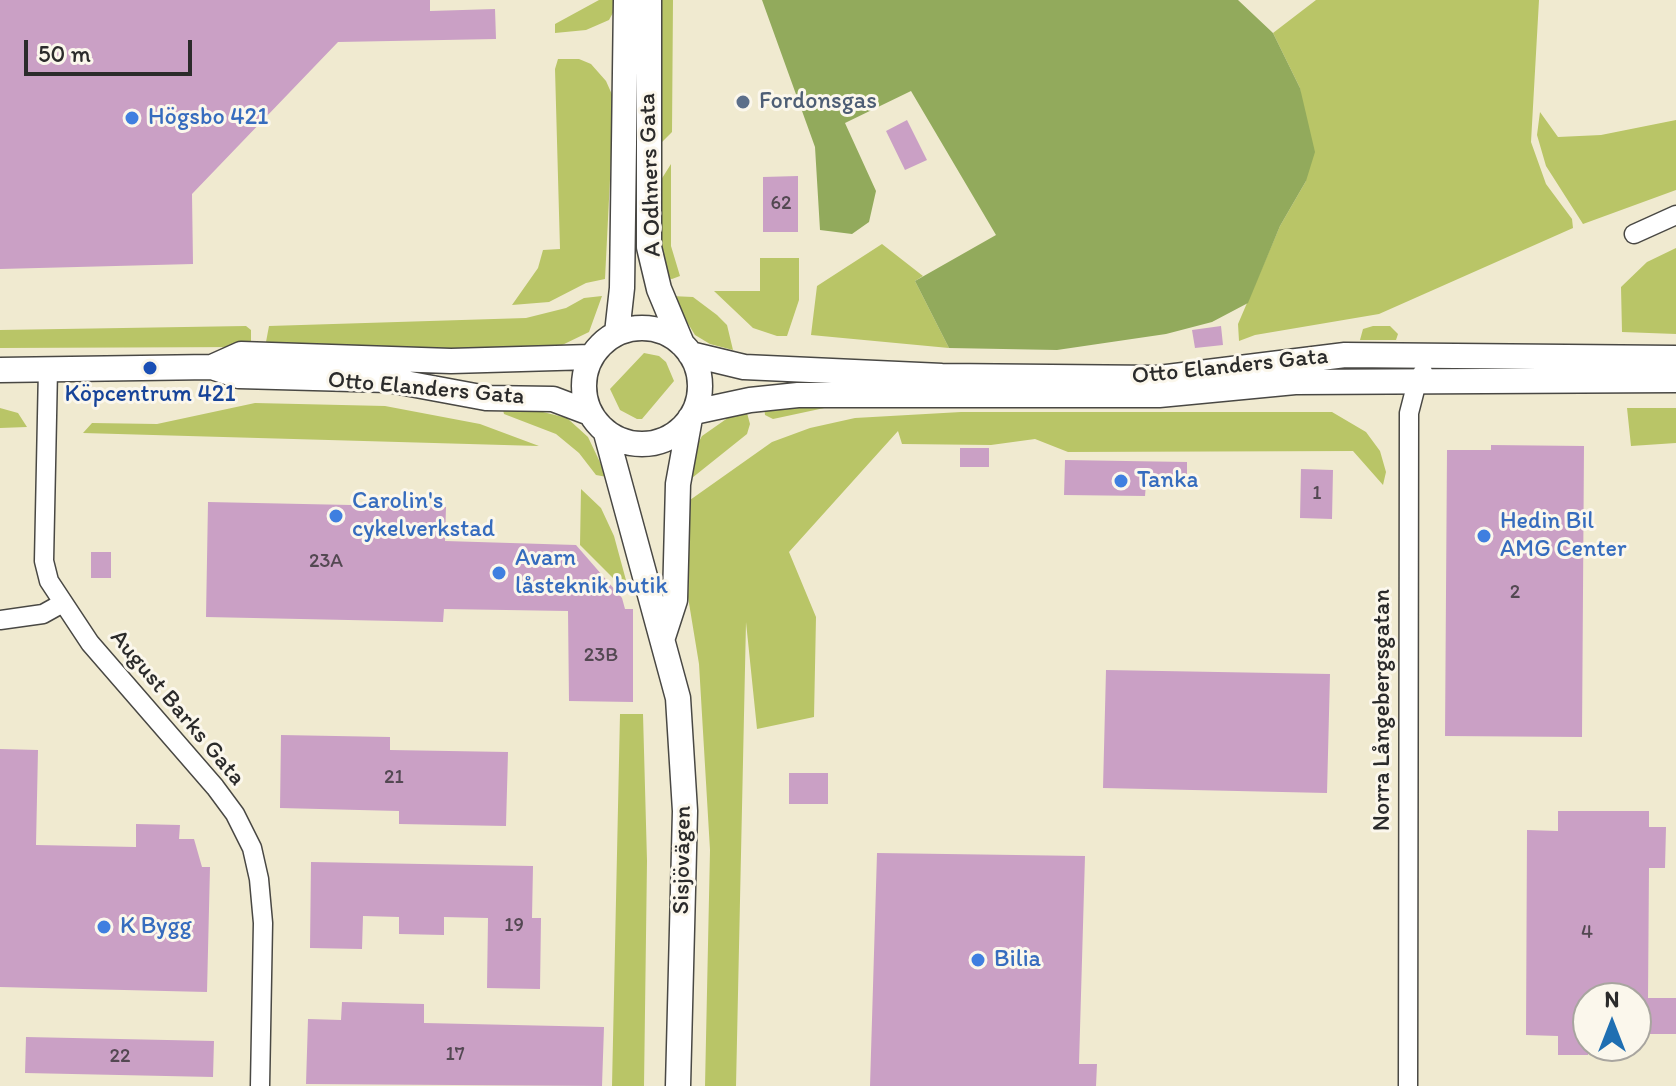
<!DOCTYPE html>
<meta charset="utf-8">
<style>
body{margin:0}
#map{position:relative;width:1676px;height:1086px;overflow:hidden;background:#f0ead0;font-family:Itim,sans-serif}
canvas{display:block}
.north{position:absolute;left:1572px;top:982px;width:80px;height:80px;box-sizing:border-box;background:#fbf7ec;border:2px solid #a8a59f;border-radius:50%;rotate:0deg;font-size:22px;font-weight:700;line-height:32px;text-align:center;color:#2b2b2b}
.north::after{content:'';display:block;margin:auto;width:28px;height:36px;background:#1f6fb2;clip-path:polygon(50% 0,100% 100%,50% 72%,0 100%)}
.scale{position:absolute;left:24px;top:40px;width:168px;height:36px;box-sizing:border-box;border:4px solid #2b2b2b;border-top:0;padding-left:10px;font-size:24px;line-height:28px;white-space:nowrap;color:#2b2b2b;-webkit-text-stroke:6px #fbf7ec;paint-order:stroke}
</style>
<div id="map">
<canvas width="1676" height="1086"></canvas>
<div class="north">N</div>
<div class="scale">50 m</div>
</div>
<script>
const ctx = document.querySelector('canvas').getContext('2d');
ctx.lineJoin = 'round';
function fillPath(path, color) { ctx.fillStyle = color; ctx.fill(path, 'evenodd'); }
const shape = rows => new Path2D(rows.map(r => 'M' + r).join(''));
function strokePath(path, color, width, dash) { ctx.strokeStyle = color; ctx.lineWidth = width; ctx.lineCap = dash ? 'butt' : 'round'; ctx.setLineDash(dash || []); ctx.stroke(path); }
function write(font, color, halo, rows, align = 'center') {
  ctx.font = font + ' Itim,sans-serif'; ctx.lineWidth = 6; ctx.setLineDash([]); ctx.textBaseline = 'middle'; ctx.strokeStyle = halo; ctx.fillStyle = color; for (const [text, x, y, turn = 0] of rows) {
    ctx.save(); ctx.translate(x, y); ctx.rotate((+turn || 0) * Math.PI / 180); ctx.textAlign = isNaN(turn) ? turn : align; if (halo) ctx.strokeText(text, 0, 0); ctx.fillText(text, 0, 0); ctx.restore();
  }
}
const green = shape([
 [599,0,620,0,609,20,586,30,555,33,555,24],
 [659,0,673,0,672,132,661,143],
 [1316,0,1539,0,1531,142,1546,184,1572,219,1573,228,1379,314,1255,335,1239,341,1238,324,1280,226,1306,181,1300,88,1273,33],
 [558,59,579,59,591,64,606,81,614,99,605,279,586,283,549,302,512,305,538,268,543,250,560,249,555,69],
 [1540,112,1558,137,1601,135,1676,120,1676,190,1583,224,1546,166,1537,135],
 [671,164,671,246,680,276,672,279,666,278,662,265,659,183],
 [882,244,923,276,915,281,949,348,811,335,817,286],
 [1676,248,1676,334,1622,332,1621,287,1647,262],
 [760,258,799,258,799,300,787,336,777,336,753,328,714,291,760,291],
 [602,296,589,332,556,348,480,351,266,342,269,326,526,318,566,308,584,298],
 [671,296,693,297,717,315,727,325,733,350,710,344,695,335],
 [246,326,251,330,251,346,248,347,0,348,0,330],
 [1373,326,1390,326,1398,334,1396,340,1360,340,1363,329],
 [644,353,659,356,666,362,674,381,642,419,637,419,620,410,610,389],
 [857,401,773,419,765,415,764,406],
 [255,403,385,406,480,424,539,446,83,433,92,423,157,424],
 [0,408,18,413,27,427,0,428],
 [1627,408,1676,408,1676,443,1631,446],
 [503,410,539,411,567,418,588,437,607,477,596,475,579,453,556,434,504,414],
 [961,412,1332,412,1366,432,1380,451,1386,472,1383,485,1353,451,1068,452,1035,439,991,445,902,444,898,431,789,552,816,617,814,717,757,729,746,622,736,1086,705,1086,710,850,699,664,688,597,690,500,772,442,810,428,855,418],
 [747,413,750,424,747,434,692,478,697,445,702,436,732,415],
 [581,489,601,508,614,536,630,595,580,545],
 [620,714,643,714,647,861,644,1086,612,1086]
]);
const forest = shape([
 [762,0,1238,0,1273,33,1300,88,1315,152,1306,181,1280,226,1248,303,1212,322,1166,334,1057,350,949,348,915,281,996,235,911,91,845,123,876,191,869,222,852,234,820,230,815,147]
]);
const building = shape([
 [0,0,430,0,430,11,495,9,496,39,338,42,192,194,193,264,0,269],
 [907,120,927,160,905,170,886,131],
 [798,176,798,232,763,232,763,177],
 [1221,326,1223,345,1195,348,1192,330],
 [1491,445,1584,446,1582,737,1445,736,1447,450,1491,450],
 [960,448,989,448,989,467,960,467],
 [1065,460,1187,462,1187,484,1146,484,1145,496,1064,495],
 [1301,469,1333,470,1332,519,1300,518],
 [208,502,446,507,445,541,576,545,622,598,625,609,633,609,633,702,569,701,568,611,444,609,443,622,206,617],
 [91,552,111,552,111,578,91,578],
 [1106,670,1330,674,1327,793,1103,788],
 [281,735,390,737,390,750,508,752,506,826,399,824,399,811,280,808],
 [0,749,38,750,36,845,136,847,136,824,180,825,179,839,194,839,202,867,210,867,207,992,0,987],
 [789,773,828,773,828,804,789,804],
 [1558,811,1649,811,1649,827,1666,827,1665,868,1649,868,1648,998,1676,998,1676,1034,1636,1034,1636,998,1588,998,1588,1055,1558,1055,1558,1036,1526,1035,1527,830,1558,831],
 [877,853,1085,856,1079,1064,1097,1064,1096,1086,870,1086],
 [311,862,533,866,532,918,541,918,540,989,487,988,488,918,444,917,444,935,399,934,399,917,363,916,362,949,310,948],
 [342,1002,424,1004,424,1023,604,1027,602,1086,306,1084,308,1019,341,1020],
 [26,1037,214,1041,213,1077,25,1073]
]);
const minor = shape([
 [1634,234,1676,215],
 [48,369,44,561,49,581,90,643,215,787,235,814,252,848,259,879,263,923,260,1086],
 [0,620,43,614,61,604],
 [1408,1086,1409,413,1417,382,1423,372]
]);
const tertiary = shape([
 [649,0,649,247,659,289,682,344],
 '584 386a58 58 0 1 1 116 0a58 58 0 1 1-116 0Z',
 [617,333,622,288,626,0],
 [690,354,744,367,942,376,1159,378,1345,355,1676,358],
 [212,367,241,354,451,361,591,357],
 [0,370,212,367,239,376,389,380,486,398,553,399,590,413],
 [694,412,750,400,798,395,1159,395,1295,382,1676,380],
 [606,433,678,698,685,811,678,1086],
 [663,637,675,600,678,484,690,418]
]);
const markers = [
 [743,102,8,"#5c6f8a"],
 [132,118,8,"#3f7fe0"],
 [150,368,8,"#1a4fb4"],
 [1121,481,8,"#3f7fe0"],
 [336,516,8,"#3f7fe0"],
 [1484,536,8,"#3f7fe0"],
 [499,573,8,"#3f7fe0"],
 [104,927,8,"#3f7fe0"],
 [978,960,8,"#3f7fe0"]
];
const numberNames = [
 ["62",781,204],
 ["1",1317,494],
 ["23A",326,562],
 ["2",1515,593],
 ["23B",601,656],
 ["21",394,778],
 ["19",514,926],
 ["4",1587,933],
 ["17",455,1055],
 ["22",120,1057]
];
const serviceNames = [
 ["Fordonsgas",759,102]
];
const shopNames = [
 ["Högsbo 421",148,118],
 ["Tanka",1137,481],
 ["Carolin's",352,502],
 ["cykelverkstad",352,530],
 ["Hedin Bil",1500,522],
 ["AMG Center",1500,550],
 ["Avarn",515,559],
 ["låsteknik butik",515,587],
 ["K Bygg",120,927],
 ["Bilia",994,960]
];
const streetNames = [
 ["A Odhners Gata",651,175,-92],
 ["Otto Elanders Gata",1230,367,-6],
 ["Otto Elanders Gata",426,389,5],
 ["August Barks Gata",177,708,50],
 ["Norra Långebergsgatan",1383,710,-90],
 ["Sisjövägen",683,860,-89]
];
const transitNames = [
 ["Köpcentrum 421",150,395]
];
fillPath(green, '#b9c567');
fillPath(forest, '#92aa5c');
fillPath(building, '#caa0c5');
strokePath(minor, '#494844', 21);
strokePath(tertiary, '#494844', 27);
strokePath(minor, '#fff', 18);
strokePath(tertiary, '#fff', 24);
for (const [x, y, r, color] of markers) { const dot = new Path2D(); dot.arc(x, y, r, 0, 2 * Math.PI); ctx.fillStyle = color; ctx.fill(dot); strokePath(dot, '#fbf7ec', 3); }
write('20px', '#534852', null, numberNames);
write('24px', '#4e5e75', '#fbf7ec', serviceNames, 'left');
write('24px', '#366cbe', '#fbf7ec', shopNames, 'left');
write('24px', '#2b2b2b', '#fbf7ec', streetNames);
write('24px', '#164399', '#fbf7ec', transitNames);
</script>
